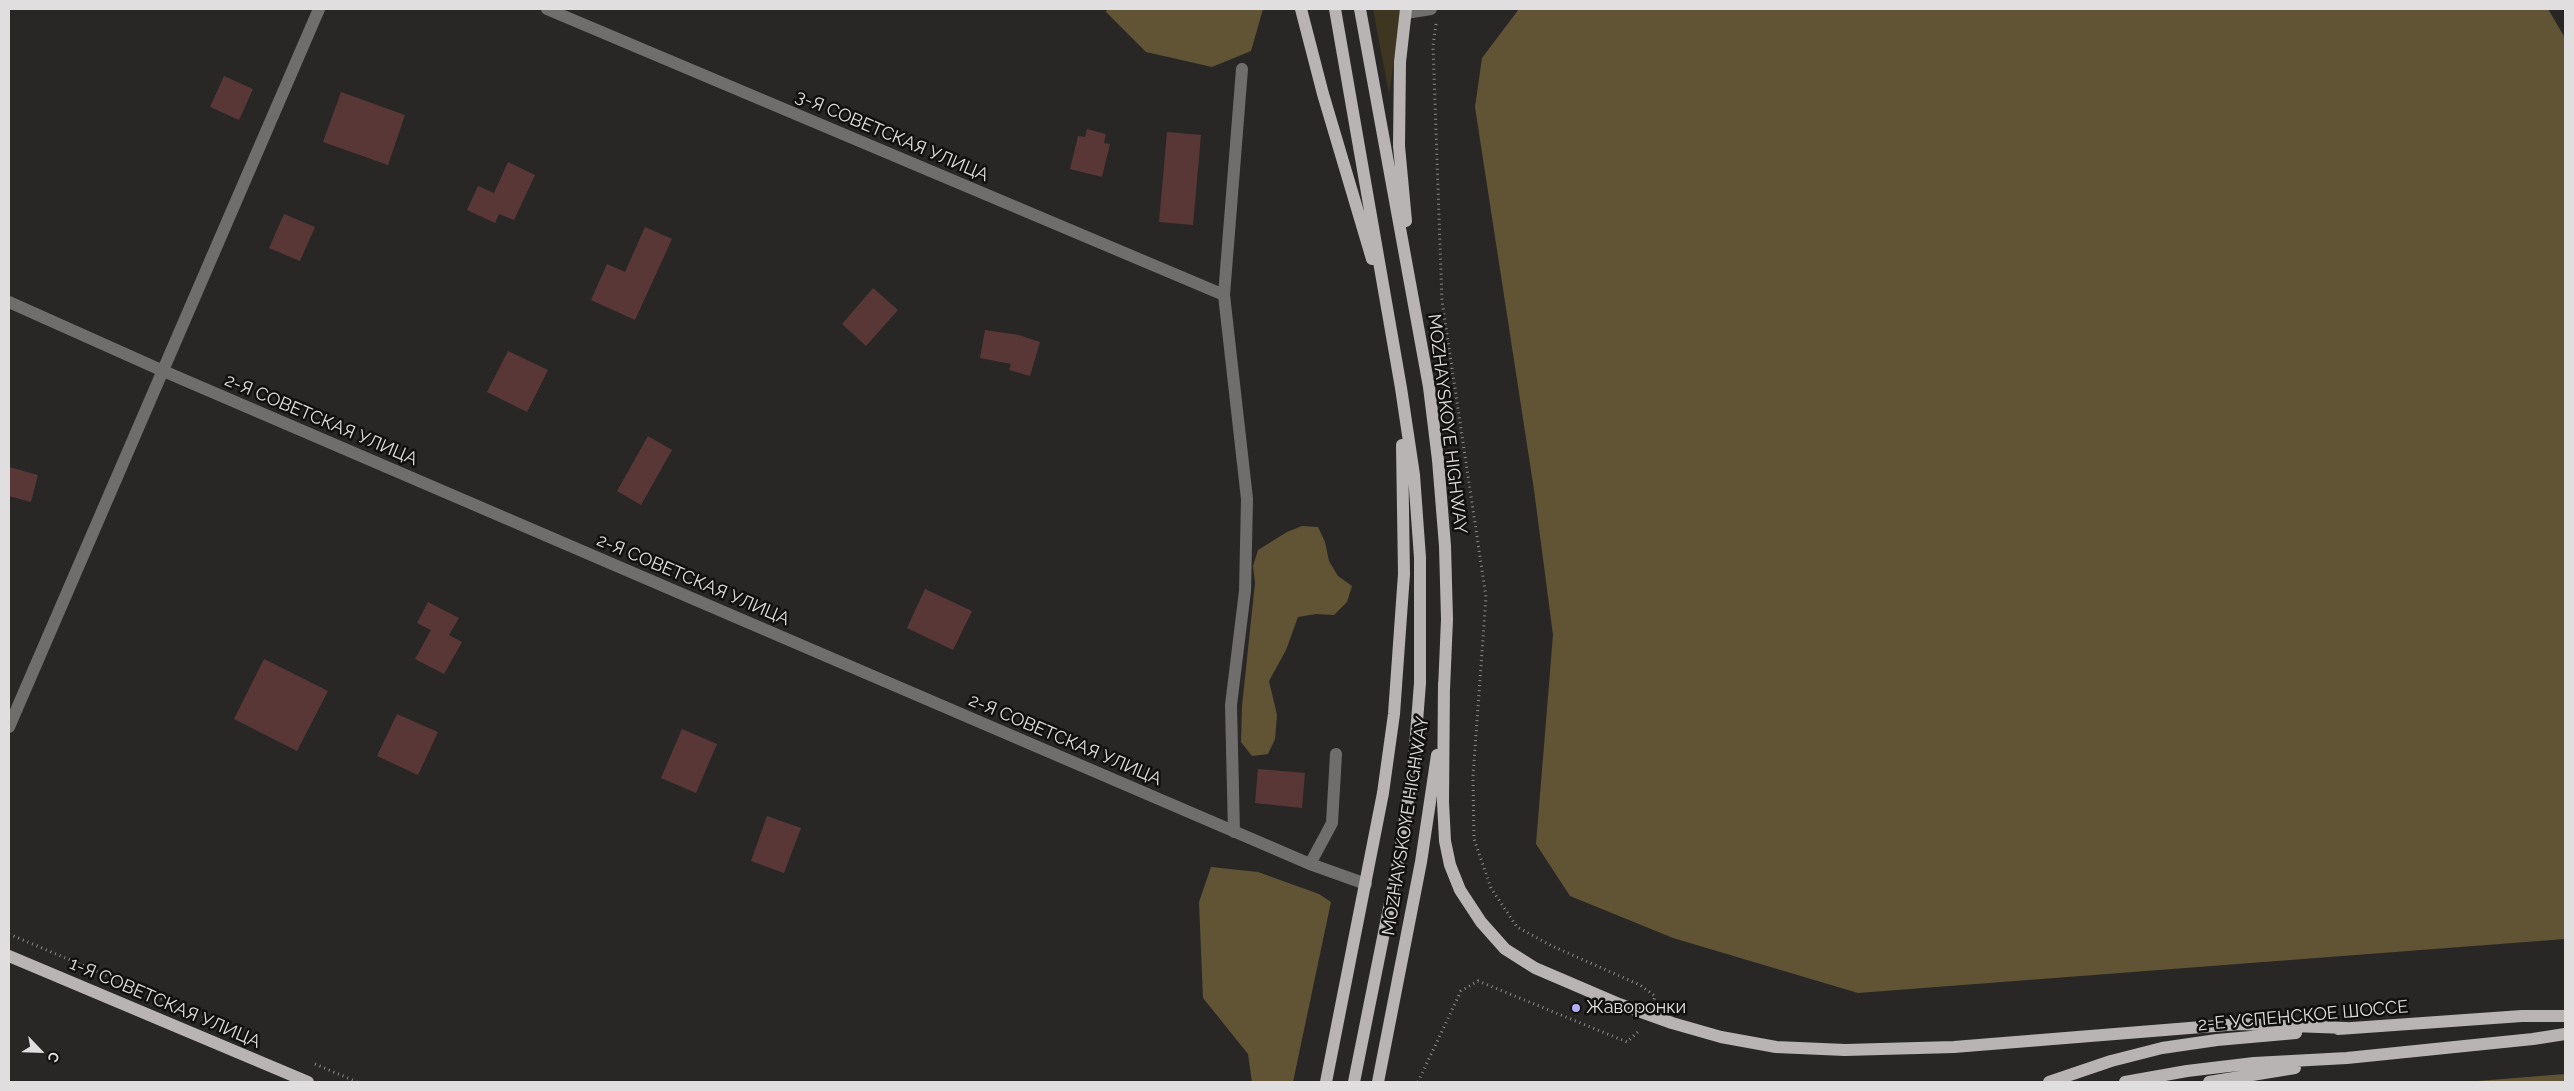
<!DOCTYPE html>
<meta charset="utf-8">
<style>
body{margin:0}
#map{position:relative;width:2574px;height:1091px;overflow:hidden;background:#292726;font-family:Raleway,sans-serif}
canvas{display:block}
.frame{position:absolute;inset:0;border:10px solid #e0dede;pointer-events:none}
.north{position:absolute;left:15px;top:1026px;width:50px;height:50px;-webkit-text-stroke:4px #11100f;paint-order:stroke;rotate:114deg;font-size:14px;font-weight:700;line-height:20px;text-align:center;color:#e0dede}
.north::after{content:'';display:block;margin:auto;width:18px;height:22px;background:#e0dede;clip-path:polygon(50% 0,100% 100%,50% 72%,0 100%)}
</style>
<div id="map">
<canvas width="2574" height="1091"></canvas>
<div class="frame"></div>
<div class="north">С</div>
</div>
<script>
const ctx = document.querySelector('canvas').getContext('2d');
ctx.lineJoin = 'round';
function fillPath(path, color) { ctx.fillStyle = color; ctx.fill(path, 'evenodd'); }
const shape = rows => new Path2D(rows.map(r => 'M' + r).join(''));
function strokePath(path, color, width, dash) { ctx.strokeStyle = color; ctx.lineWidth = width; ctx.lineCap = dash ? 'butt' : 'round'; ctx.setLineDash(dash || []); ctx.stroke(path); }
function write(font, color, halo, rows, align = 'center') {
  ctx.font = font + ' Raleway,sans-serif'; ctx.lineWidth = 5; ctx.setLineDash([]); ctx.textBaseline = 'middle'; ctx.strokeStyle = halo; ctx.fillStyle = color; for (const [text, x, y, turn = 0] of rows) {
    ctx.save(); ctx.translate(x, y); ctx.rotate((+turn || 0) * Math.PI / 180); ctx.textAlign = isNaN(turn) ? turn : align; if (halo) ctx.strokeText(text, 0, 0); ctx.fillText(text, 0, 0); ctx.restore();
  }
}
const green = shape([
 [1373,9,1402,9,1389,94]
]);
const forest = shape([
 [1107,9,1263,9,1251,51,1212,67,1146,52,1106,12],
 [1519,9,2548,9,2565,38,2565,939,1858,993,1673,938,1570,896,1536,844,1553,635,1534,490,1475,107,1482,58],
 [1302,526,1318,527,1325,542,1329,561,1338,576,1352,586,1347,602,1334,615,1316,614,1298,617,1286,650,1269,681,1277,715,1275,739,1268,754,1252,756,1241,742,1242,706,1255,583,1253,566,1258,550,1287,532],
 [1211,867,1258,872,1319,894,1331,902,1293,1082,1252,1082,1248,1054,1203,998,1199,902],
 [2565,1074,2565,1082,2465,1082]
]);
const building = shape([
 [224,76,253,89,239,120,210,107],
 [341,92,405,115,388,165,323,142],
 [1087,129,1106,134,1104,143,1110,144,1102,177,1070,169,1078,136,1085,137],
 [1167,132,1201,135,1193,225,1159,222],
 [508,162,535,175,514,220,499,214,495,223,467,210,478,186,494,193],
 [284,214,315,227,300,261,269,248],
 [645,227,672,239,635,320,591,300,607,264,625,272],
 [873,288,898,310,866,346,842,324],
 [985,330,1019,335,1040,342,1030,376,1009,370,1011,364,980,358],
 [508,351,548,370,527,412,487,392],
 [648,436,672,450,641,505,617,491],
 [9,467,38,475,31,502,9,496],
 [925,589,972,611,953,650,907,628],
 [428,602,459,618,449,635,462,642,444,674,415,659,431,630,417,623],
 [264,659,328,691,297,751,234,719],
 [397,714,438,732,418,775,377,756],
 [682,729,717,744,696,793,661,778],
 [1258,769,1305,773,1302,808,1255,803],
 [767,816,801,828,784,873,751,861]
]);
const path = shape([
 [1436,24,1433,46,1442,301,1486,597,1473,776,1474,839,1491,888,1517,927,1552,946,1640,985,1655,996,1654,1000],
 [9,934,218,1023],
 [315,1064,357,1082],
 [1418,1082,1461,991,1478,981,1627,1042,1640,1030]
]);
const minor = shape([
 [547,9,1224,295],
 [1406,13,1431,9],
 [9,302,161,370,1310,864,1366,884],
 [9,727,319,9],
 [1234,832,1231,705,1245,591,1247,499,1224,295,1242,69],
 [1310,864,1332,823,1336,754]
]);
const major = shape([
 [1301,9,1323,94,1372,259],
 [1335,9,1401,388,1414,475,1420,558,1420,683,1414,760,1399,858,1354,1082],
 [1360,9,1429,387,1438,460,1445,546,1447,619,1444,690],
 [1406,9,1400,62,1399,146,1406,221],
 [1444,683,1443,802,1445,841,1450,865,1460,890,1481,922,1505,949,1535,968,1619,1004,1672,1023,1721,1037,1776,1047,1845,1050,1954,1047,2239,1024,2346,1028],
 [9,956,308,1082],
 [2338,1029,2522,1016,2565,1016],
 [1326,1082,1383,793,1394,714,1404,574,1402,445],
 [1378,1082,1421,862,1437,755],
 [2049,1082,2111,1061,2162,1048,2217,1040,2296,1033],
 [2125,1082,2187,1071,2254,1063,2347,1058,2533,1039,2565,1034],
 [2209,1082,2295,1068]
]);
const markers = [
 [1576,1008,5,"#b5acf8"]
];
const streetNames = [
 ["3-Я СОВЕТСКАЯ УЛИЦА",892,136,23],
 ["2-Я СОВЕТСКАЯ УЛИЦА",321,420,23],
 ["MOZHAYSKOYE HIGHWAY",1447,424,83],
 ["2-Я СОВЕТСКАЯ УЛИЦА",693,580,23],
 ["2-Я СОВЕТСКАЯ УЛИЦА",1065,740,23],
 ["MOZHAYSKOYE HIGHWAY",1406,826,-81],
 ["1-Я СОВЕТСКАЯ УЛИЦА",165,1003,23],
 ["2-Е УСПЕНСКОЕ ШОССЕ",2303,1016,-5]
];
const poiNames = [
 ["Жаворонки",1586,1008]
];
fillPath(green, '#3e3621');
fillPath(forest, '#605435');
fillPath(building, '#593737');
strokePath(path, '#8e8c8b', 3, [1, 4]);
strokePath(minor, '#6f6e6d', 12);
strokePath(major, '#b7b4b3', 12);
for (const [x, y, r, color] of markers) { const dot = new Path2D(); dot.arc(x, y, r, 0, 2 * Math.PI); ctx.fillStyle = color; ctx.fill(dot); strokePath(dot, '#11100f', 2); }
write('18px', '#e0dede', '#11100f', streetNames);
write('18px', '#e0dede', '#11100f', poiNames, 'left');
</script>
